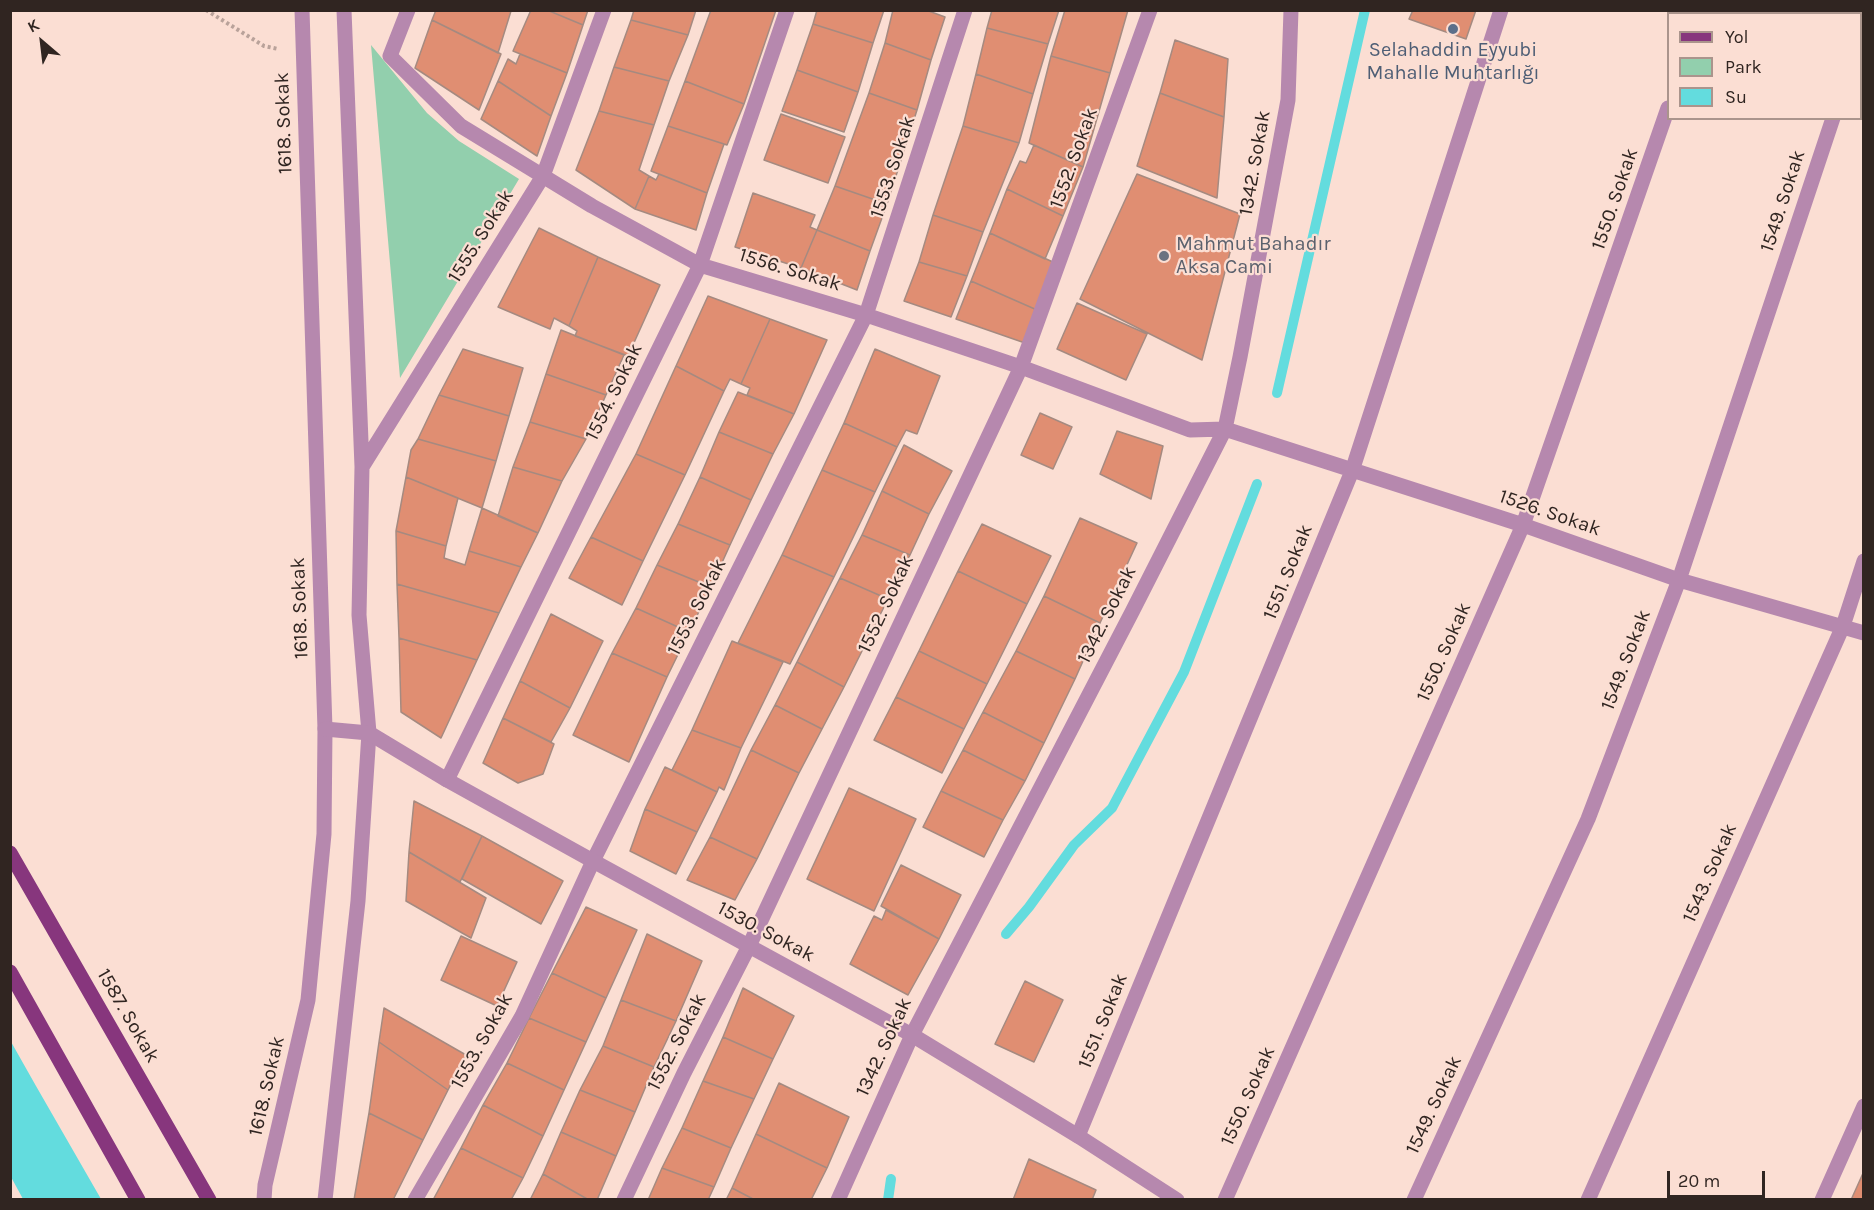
<!DOCTYPE html>
<meta charset="utf-8">
<style>
body{margin:0}
#map{position:relative;width:1874px;height:1210px;overflow:hidden;background:#fbded3;font-family:Karla,sans-serif}
canvas{display:block}
.frame{position:absolute;inset:0;border:12px solid #302521;pointer-events:none}
.legend{position:absolute;left:1667px;top:12px;width:195px;height:108px;box-sizing:border-box;background:#fbded3;border:2px solid #aa948c;margin:0;padding:8px 10px;list-style:none;font-size:18px;color:#302521}
.legend li{display:flex;align-items:center;gap:12px;height:30px}
.legend b{width:30px;border:2px solid #aa948c}
.north{position:absolute;left:12px;top:12px;width:60px;height:60px;-webkit-text-stroke:4px #fbded3;paint-order:stroke;rotate:332deg;font-size:16px;font-weight:700;line-height:24px;text-align:center;color:#302521}
.north::after{content:'';display:block;margin:auto;width:21px;height:27px;background:#302521;clip-path:polygon(50% 0,100% 100%,50% 72%,0 100%)}
.scale{position:absolute;left:1667px;top:1171px;width:98px;height:27px;box-sizing:border-box;border:3px solid #302521;border-top:0;padding-left:8px;font-size:18px;line-height:21px;white-space:nowrap;color:#302521;-webkit-text-stroke:4px #fbded3;paint-order:stroke}
</style>
<div id="map">
<canvas width="1874" height="1210"></canvas>
<div class="frame"></div>
<ul class="legend">
<li><b style="height:8px;background:#87367d"></b>Yol</li>
<li><b style="height:16px;background:#92cfad"></b>Park</li>
<li><b style="height:16px;background:#63dcde"></b>Su</li>
</ul>
<div class="north">K</div>
<div class="scale">20 m</div>
</div>
<script>
const ctx = document.querySelector('canvas').getContext('2d');
ctx.lineJoin = 'round';
function fillPath(path, color) { ctx.fillStyle = color; ctx.fill(path, 'evenodd'); }
const shape = rows => new Path2D(rows.map(r => 'M' + r).join(''));
function strokePath(path, color, width, dash) { ctx.strokeStyle = color; ctx.lineWidth = width; ctx.lineCap = dash ? 'butt' : 'round'; ctx.setLineDash(dash || []); ctx.stroke(path); }
function write(font, color, halo, rows, align = 'center') {
  ctx.font = font + ' Karla,sans-serif'; ctx.lineWidth = 4.5; ctx.setLineDash([]); ctx.textBaseline = 'middle'; ctx.strokeStyle = halo; ctx.fillStyle = color; for (const [text, x, y, turn = 0] of rows) {
    ctx.save(); ctx.translate(x, y); ctx.rotate((+turn || 0) * Math.PI / 180); ctx.textAlign = isNaN(turn) ? turn : align; if (halo) ctx.strokeText(text, 0, 0); ctx.fillText(text, 0, 0); ctx.restore();
  }
}
const green = shape([
 [1697,11,1848,10,1848,11,1847,14,1696,13],
 [371,45,427,113,459,141,519,179,400,378]
]);
const water = shape([
 [10,1040,36,1086,101,1199,23,1199,11,1177]
]);
const stream = shape([
 [1277,393,1365,10],
 [1006,934,1029,907,1074,845,1112,808,1184,672,1257,484],
 [888,1200,891,1179]
]);
const building = shape([
 [436,10,511,11,498,53,432,20,436,10],
 [531,10,547,10,583,25,567,73,513,51,531,10],
 [547,10,588,10,583,25,547,10],
 [634,10,696,10,688,35,631,20,634,10],
 [711,10,776,10,744,104,685,81,711,10],
 [817,10,884,10,873,43,813,24,817,10],
 [893,10,926,10,945,17,931,60,885,43,893,10],
 [992,10,1059,10,1048,44,987,28,992,10],
 [1065,10,1128,10,1110,73,1051,56,1065,10],
 [1413,10,1476,10,1466,39,1409,19,1413,10],
 [432,20,501,54,479,110,415,68,432,20],
 [631,20,688,35,669,81,614,67,631,20],
 [813,24,873,43,858,92,797,70,813,24],
 [987,28,1048,44,1033,94,976,74,987,28],
 [1175,40,1228,59,1224,117,1160,93,1175,40],
 [885,43,931,60,917,110,869,93,885,43],
 [520,54,567,73,551,116,498,81,508,59,516,64,520,54],
 [1051,56,1110,73,1083,167,1029,143,1051,56],
 [614,67,669,81,654,125,599,111,614,67],
 [797,70,858,92,844,132,782,111,797,70],
 [976,74,1033,94,1019,143,963,126,976,74],
 [498,81,551,116,537,156,481,119,498,81],
 [685,81,744,104,727,145,668,126,685,81],
 [869,93,917,110,887,204,835,186,869,93],
 [1160,93,1224,117,1217,198,1137,166,1160,93],
 [599,111,654,125,639,170,649,176,635,209,576,170,599,111],
 [781,114,845,137,828,183,764,160,781,114],
 [668,126,724,144,707,193,651,171,668,126],
 [963,126,1019,143,983,232,933,215,963,126],
 [1034,145,1083,167,1063,216,1007,189,1020,161,1026,163,1034,145],
 [659,174,707,193,696,230,635,209,649,176,656,180,659,174],
 [1137,174,1240,214,1202,360,1080,299,1137,174],
 [835,186,887,204,870,251,817,230,835,186],
 [1007,189,1063,216,1045,259,990,233,1007,189],
 [753,193,815,215,810,227,817,230,801,268,735,247,753,193],
 [933,215,983,232,967,276,919,262,933,215],
 [539,228,598,257,569,326,554,318,550,329,498,307,539,228],
 [817,230,870,251,857,290,801,268,817,230],
 [990,233,1055,263,1037,310,971,281,990,233],
 [598,257,660,285,628,356,575,336,577,331,569,326,598,257],
 [919,262,967,276,951,317,904,301,919,262],
 [971,281,1037,310,1025,343,956,319,971,281],
 [708,296,770,319,741,384,730,379,724,391,676,366,708,296],
 [1077,303,1147,334,1126,380,1057,349,1077,303],
 [770,319,827,340,794,414,747,395,750,388,741,384,770,319],
 [561,330,624,355,606,395,546,374,561,330],
 [463,349,523,368,509,416,439,395,463,349],
 [875,349,940,376,917,434,906,430,897,447,844,423,875,349],
 [676,366,724,391,685,475,636,454,676,366],
 [546,374,606,395,586,439,530,422,546,374],
 [738,392,794,414,773,454,719,432,738,392],
 [439,395,509,416,496,461,418,439,439,395],
 [1040,413,1072,427,1053,469,1021,455,1040,413],
 [530,422,586,439,562,481,513,467,530,422],
 [844,423,897,447,875,492,822,470,844,423],
 [1117,431,1163,446,1151,499,1100,474,1117,431],
 [719,432,773,454,751,500,700,477,719,432],
 [418,439,496,461,482,508,406,477,411,450,418,439],
 [904,445,952,471,929,514,882,491,904,445],
 [636,454,685,475,643,561,591,537,636,454],
 [513,467,562,481,538,533,498,516,513,467],
 [822,470,875,492,834,577,782,555,822,470],
 [406,477,458,498,446,546,396,531,406,477],
 [700,477,751,500,730,545,678,524,700,477],
 [882,491,929,514,910,555,862,535,882,491],
 [482,508,538,533,521,567,469,551,482,508],
 [1080,518,1137,543,1100,623,1044,596,1080,518],
 [678,524,730,545,711,587,657,565,678,524],
 [982,524,1051,556,1027,604,958,571,982,524],
 [396,531,446,546,444,558,465,565,469,551,521,567,499,613,397,584,396,531],
 [862,535,910,555,888,599,840,578,862,535],
 [591,537,643,561,622,605,569,578,591,537],
 [782,555,834,577,790,664,738,643,782,555],
 [657,565,711,587,689,632,636,608,657,565],
 [958,571,1027,604,987,684,919,651,958,571],
 [840,578,888,599,844,687,797,662,840,578],
 [397,584,499,613,477,660,399,638,397,584],
 [1044,596,1100,623,1075,679,1016,651,1044,596],
 [636,608,689,632,667,677,612,653,636,608],
 [551,614,603,641,570,708,520,681,551,614],
 [399,638,477,660,441,738,401,712,399,638],
 [732,641,783,662,741,748,692,730,732,641],
 [919,651,987,684,964,729,896,697,919,651],
 [1016,651,1075,679,1044,743,983,712,1016,651],
 [612,653,667,677,629,762,573,735,612,653],
 [797,662,844,687,822,729,775,705,797,662],
 [520,681,570,708,551,742,503,718,520,681],
 [896,697,964,729,942,773,874,740,896,697],
 [775,705,822,729,799,773,751,750,775,705],
 [983,712,1044,743,1025,781,963,750,983,712],
 [503,718,554,744,543,774,518,783,483,763,503,718],
 [692,730,741,748,724,790,719,787,717,792,672,770,692,730],
 [751,750,799,773,757,859,710,837,751,750],
 [963,750,1025,781,1003,820,941,791,963,750],
 [665,767,717,792,697,832,645,809,665,767],
 [849,788,916,819,874,911,807,879,849,788],
 [941,791,1003,820,984,857,923,827,941,791],
 [414,801,482,836,460,882,409,852,414,801],
 [645,809,697,832,676,874,630,851,645,809],
 [482,836,563,881,541,924,462,879,482,836],
 [710,837,757,859,735,900,687,880,710,837],
 [409,852,486,898,471,938,406,901,409,852],
 [901,865,961,895,939,939,881,906,901,865],
 [586,907,637,930,606,998,552,973,586,907],
 [886,910,939,939,908,995,850,964,874,916,882,920,886,910],
 [647,934,702,961,676,1021,621,1000,647,934],
 [461,936,517,962,497,1006,441,980,461,936],
 [552,973,606,998,586,1042,529,1018,552,973],
 [1025,981,1063,1000,1034,1062,995,1044,1025,981],
 [743,988,794,1016,773,1059,723,1037,743,988],
 [621,1000,676,1021,654,1067,603,1046,621,1000],
 [384,1008,466,1055,448,1090,379,1042,384,1008],
 [529,1018,586,1042,564,1090,507,1063,529,1018],
 [723,1037,773,1059,754,1099,703,1081,723,1037],
 [379,1042,448,1090,423,1140,369,1113,379,1042],
 [603,1046,654,1067,635,1112,580,1090,603,1046],
 [507,1063,564,1090,543,1136,483,1105,507,1063],
 [703,1081,754,1099,731,1148,682,1128,703,1081],
 [779,1083,849,1117,827,1168,756,1134,779,1083],
 [580,1090,635,1112,616,1156,561,1132,580,1090],
 [483,1105,543,1136,523,1178,461,1148,483,1105],
 [369,1113,423,1140,393,1200,354,1200,369,1113],
 [682,1128,731,1148,714,1187,662,1168,682,1128],
 [561,1132,616,1156,597,1200,589,1200,543,1174,561,1132],
 [756,1134,827,1168,811,1200,755,1200,732,1188,756,1134],
 [461,1148,523,1178,511,1200,433,1200,461,1148],
 [1029,1159,1096,1190,1092,1200,1013,1200,1029,1159],
 [662,1168,714,1187,708,1200,648,1200,662,1168],
 [1864,1171,1864,1200,1851,1200,1864,1171],
 [543,1174,589,1200,530,1200,543,1174],
 [732,1188,755,1200,726,1200,732,1188]
]);
const path = shape([
 [206,10,264,46,278,49],
 [1677,14,1677,10]
]);
const minor = shape([
 [408,10,390,56,461,126,592,206,700,265,866,315,1021,367,1190,430,1225,429,1523,525,1679,580,1864,633],
 [1860,37,1864,28],
 [362,467,543,176,604,10],
 [447,780,700,265,787,10],
 [1078,1136,1352,471,1501,10],
 [264,1200,265,1185,308,1000,324,834,325,729,302,10],
 [325,1200,358,901,369,733,359,615,362,467,344,10],
 [415,1200,522,1016,593,861,866,315,965,10],
 [624,1200,684,1073,749,946,1021,367,1150,10],
 [838,1200,912,1035,1132,612,1225,429,1240,357,1288,100,1291,10],
 [1225,1200,1523,525,1668,108],
 [1414,1200,1588,819,1679,580,1833,118],
 [1588,1200,1843,626,1864,561],
 [1822,1200,1864,1106]
]);
const tertiary = shape([
 [325,729,369,733,447,780,593,861,912,1035,1078,1136,1177,1200]
]);
const primary = shape([
 [10,853,209,1200],
 [10,972,138,1200]
]);
const markers = [
 [1453,29,6,"#5c6f8a"],
 [1164,256,6,"#6b7280"]
];
const serviceNames = [
 ["Selahaddin Eyyubi",1453,50],
 ["Mahalle Muhtarlığı",1453,73]
];
const streetNames = [
 ["1618. Sokak",284,123,-92],
 ["1552. Sokak",1074,158,-70],
 ["1342. Sokak",1255,163,-80],
 ["1553. Sokak",893,167,-72],
 ["1550. Sokak",1615,199,-71],
 ["1549. Sokak",1783,201,-72],
 ["1555. Sokak",481,236,-58],
 ["1556. Sokak",790,270,17],
 ["1554. Sokak",614,392,-64],
 ["1526. Sokak",1550,513,19],
 ["1551. Sokak",1288,572,-68],
 ["1552. Sokak",886,604,-65],
 ["1553. Sokak",697,607,-63],
 ["1618. Sokak",300,608,-92],
 ["1342. Sokak",1107,615,-63],
 ["1550. Sokak",1444,652,-66],
 ["1549. Sokak",1626,660,-69],
 ["1543. Sokak",1710,873,-66],
 ["1530. Sokak",766,932,28],
 ["1587. Sokak",128,1016,60],
 ["1551. Sokak",1103,1021,-68],
 ["1553. Sokak",482,1041,-61],
 ["1552. Sokak",677,1042,-63],
 ["1342. Sokak",884,1047,-65],
 ["1618. Sokak",267,1086,-77],
 ["1550. Sokak",1248,1096,-66],
 ["1549. Sokak",1434,1105,-65]
];
const worshipNames = [
 ["Mahmut Bahadır",1176,244],
 ["Aksa Cami",1176,267]
];
fillPath(green, '#92cfad');
fillPath(water, '#63dcde');
strokePath(stream, '#63dcde', 10);
fillPath(building, '#e08e72');
strokePath(building, '#a58a80', 1.5);
strokePath(path, '#b9a29a', 4, [3, 3]);
strokePath(minor, '#b688ae', 15);
strokePath(tertiary, '#b688ae', 15);
strokePath(primary, '#87367d', 15);
for (const [x, y, r, color] of markers) { const dot = new Path2D(); dot.arc(x, y, r, 0, 2 * Math.PI); ctx.fillStyle = color; ctx.fill(dot); strokePath(dot, '#fbded3', 2); }
write('20px', '#4e5e75', '#fbded3', serviceNames);
write('20px', '#302521', '#fbded3', streetNames);
write('20px', '#5b616d', '#fbded3', worshipNames, 'left');
</script>
